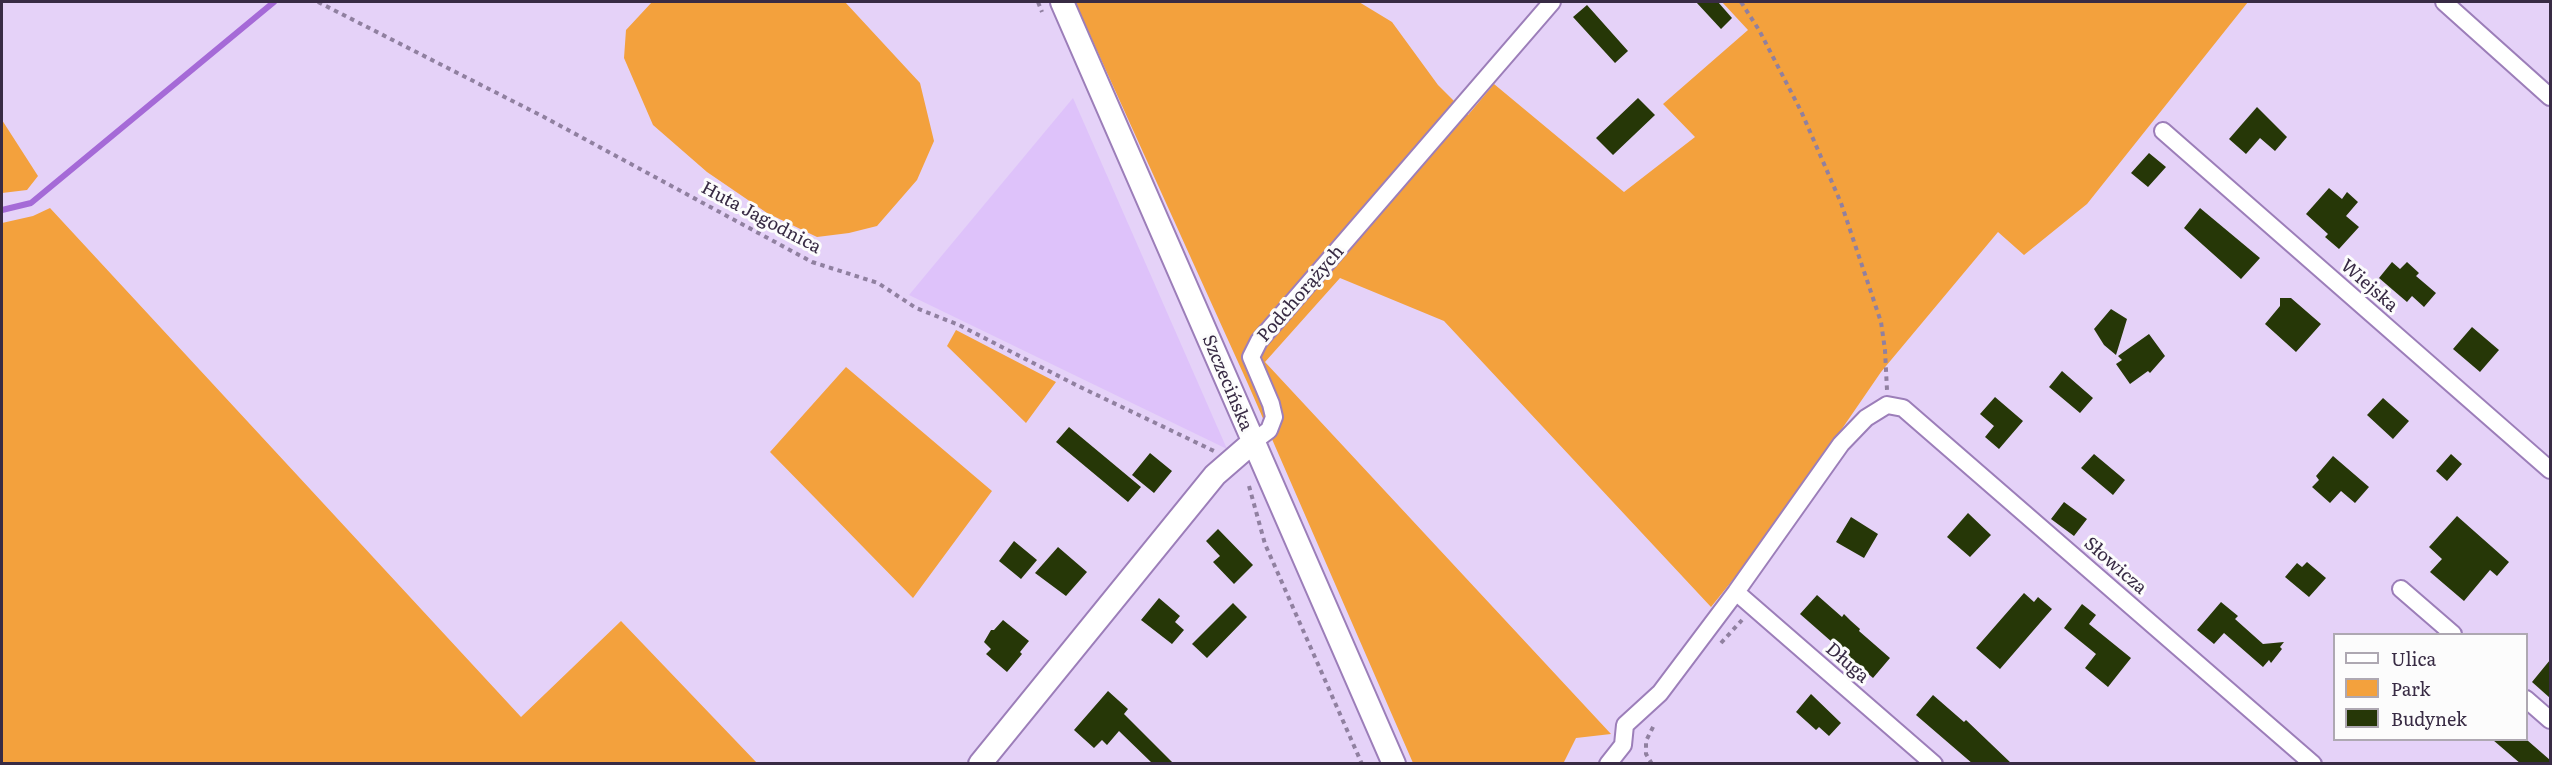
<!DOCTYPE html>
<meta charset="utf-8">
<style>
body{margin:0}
#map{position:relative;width:2552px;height:765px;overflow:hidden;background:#e5d2f8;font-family:Literata,serif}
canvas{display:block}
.frame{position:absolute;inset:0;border:3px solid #382b44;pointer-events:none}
.legend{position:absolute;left:2333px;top:633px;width:195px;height:108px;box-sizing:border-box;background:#fcfcfc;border:2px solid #aea8b2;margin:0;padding:8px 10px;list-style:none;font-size:18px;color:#382b44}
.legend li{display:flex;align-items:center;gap:12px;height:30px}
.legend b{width:30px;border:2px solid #aea8b2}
</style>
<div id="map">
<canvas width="2552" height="765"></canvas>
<div class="frame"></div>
<ul class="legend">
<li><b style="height:8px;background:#fff"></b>Ulica</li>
<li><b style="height:16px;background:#f3a13d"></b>Park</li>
<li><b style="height:16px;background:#263707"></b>Budynek</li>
</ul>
</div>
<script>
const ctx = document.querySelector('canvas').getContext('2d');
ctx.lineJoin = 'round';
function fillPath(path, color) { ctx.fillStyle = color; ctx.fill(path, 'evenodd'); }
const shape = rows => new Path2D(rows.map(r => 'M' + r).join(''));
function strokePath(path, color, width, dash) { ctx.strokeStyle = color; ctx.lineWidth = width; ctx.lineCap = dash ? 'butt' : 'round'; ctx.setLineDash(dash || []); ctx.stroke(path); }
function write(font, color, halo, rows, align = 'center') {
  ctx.font = font + ' Literata,serif'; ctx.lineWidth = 6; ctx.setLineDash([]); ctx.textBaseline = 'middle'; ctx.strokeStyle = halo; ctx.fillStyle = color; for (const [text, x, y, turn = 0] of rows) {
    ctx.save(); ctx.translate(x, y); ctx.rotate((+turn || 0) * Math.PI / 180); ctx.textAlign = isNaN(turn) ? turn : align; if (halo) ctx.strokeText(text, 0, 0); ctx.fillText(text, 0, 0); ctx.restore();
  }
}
const built = shape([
 [1073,98,1227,449,909,295]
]);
const green = shape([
 [652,2,845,2,920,83,934,141,917,180,877,226,849,233,817,237,767,213,707,172,653,125,624,58,626,30],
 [1075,2,1359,2,1392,22,1438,85,1468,115,1494,84,1624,192,1695,137,1663,104,1748,30,1722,2,2248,2,2087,204,2024,255,1998,232,1881,372,1769,535,1711,607,1444,321,1340,278,1265,362,1611,734,1576,738,1563,764,1413,763,1248,384],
 [2,120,38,176,27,190,2,193],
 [50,208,521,717,621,621,757,763,2,763,2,223,33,216],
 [956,330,1056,382,1026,423,947,346],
 [846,367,992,491,913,598,770,452]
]);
const stream = shape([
 [2,210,31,203,274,2]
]);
const building = shape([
 [1696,2,1718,2,1732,18,1721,29],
 [1587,5,1628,51,1615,63,1573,17],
 [1638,98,1655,115,1613,155,1596,138],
 [2257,107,2287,137,2275,151,2260,138,2246,154,2229,139],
 [2149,153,2166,167,2148,187,2131,173],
 [2329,188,2342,199,2347,192,2358,202,2346,216,2359,227,2339,249,2325,237,2328,234,2306,214],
 [2200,208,2260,258,2241,279,2184,228],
 [2392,262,2400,269,2407,262,2419,273,2416,276,2436,293,2424,307,2412,296,2407,302,2379,278],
 [2280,298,2291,298,2321,324,2296,352,2265,324,2280,306],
 [2111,309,2127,319,2116,355,2104,345,2094,329],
 [2472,327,2499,350,2480,372,2453,349],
 [2149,334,2165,356,2150,373,2148,371,2130,384,2116,364,2122,360,2118,356],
 [2062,371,2093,398,2080,413,2049,387],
 [1995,397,2023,421,1999,449,1985,437,1994,426,1980,414],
 [2383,398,2409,421,2393,439,2367,415],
 [1069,427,1141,487,1128,502,1056,442],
 [1150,453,1172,471,1154,493,1132,475],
 [2094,454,2125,480,2113,495,2081,468],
 [2451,454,2462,464,2447,481,2436,471],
 [2333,456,2369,487,2355,503,2341,491,2330,503,2312,487,2319,480,2316,476],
 [2064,502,2087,519,2074,536,2051,519],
 [1968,513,1991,535,1970,557,1947,537],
 [2457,516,2509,562,2497,576,2490,570,2464,601,2430,572,2442,559,2429,547],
 [1851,517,1878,534,1864,558,1836,542],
 [1218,529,1253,565,1234,584,1213,562,1220,556,1206,541],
 [1014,541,1037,560,1021,579,999,561],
 [1058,547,1087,572,1066,596,1035,573],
 [2307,562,2326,578,2309,597,2285,577,2297,563,2302,567],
 [2024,593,2034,602,2038,597,2052,609,2000,669,1976,648],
 [1817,595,1842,617,1844,614,1851,621,1860,629,1859,631,1890,658,1873,678,1800,614],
 [1159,598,1180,616,1175,622,1184,630,1172,644,1141,620],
 [2221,602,2238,616,2235,619,2263,644,2284,642,2280,647,2282,649,2271,663,2269,660,2263,667,2224,633,2214,644,2197,630],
 [1233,603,1247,617,1207,658,1192,644],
 [2082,604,2096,615,2089,624,2131,658,2108,687,2085,668,2096,654,2064,628],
 [1003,620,1029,641,1020,652,1022,654,1007,672,986,654,991,649,984,642,991,630,994,630],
 [2550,660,2550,698,2532,682],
 [1108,691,1128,709,1124,714,1174,764,1153,764,1119,731,1107,745,1102,740,1094,748,1074,730],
 [1811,694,1841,723,1829,736,1819,727,1816,730,1796,712],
 [1933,695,1964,722,1966,720,2012,764,1973,764,1916,715],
 [2493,740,2527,740,2550,760,2550,764,2521,764]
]);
const path = shape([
 [318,2,544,117,812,262,878,283,916,308,959,325,1078,386,1214,451],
 [1038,2,1042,12],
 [1741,2,1759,30,1801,111,1841,203,1881,322,1885,350,1887,390],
 [1249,486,1265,544,1362,764],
 [1721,643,1742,620],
 [1652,764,1646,754,1646,741,1655,723]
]);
const street = shape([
 [2444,2,2550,97],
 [2163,131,2550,470],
 [1253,442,1269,430,1274,417,1271,404,1251,357,1259,341,1552,2],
 [2401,589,2453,634],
 [1736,592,1934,764],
 [2526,699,2550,720],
 [1608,764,1623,745,1625,725,1660,693,1736,592,1841,444,1866,418,1887,405,1903,408,2313,764]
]);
const secondary = shape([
 [1062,2,1394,764],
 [980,764,1215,475,1253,442]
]);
const streetNames = [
 ["Huta Jagodnica",761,218,28],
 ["Wiejska",2369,286,41],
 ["Podchorążych",1301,294,-49],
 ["Szczecińska",1227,383,67],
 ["Słowicza",2115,566,41],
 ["Długa",1847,663,41]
];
fillPath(built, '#dec2fa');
fillPath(green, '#f3a13d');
strokePath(stream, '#a56ad7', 6);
fillPath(building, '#263707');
strokePath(street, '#9c7eb9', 20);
strokePath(secondary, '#9c7eb9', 26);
strokePath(path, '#9080a0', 4, [4.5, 4.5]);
strokePath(street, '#fff', 16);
strokePath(secondary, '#fff', 22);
write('18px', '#382b44', '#fcfcfc', streetNames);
</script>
